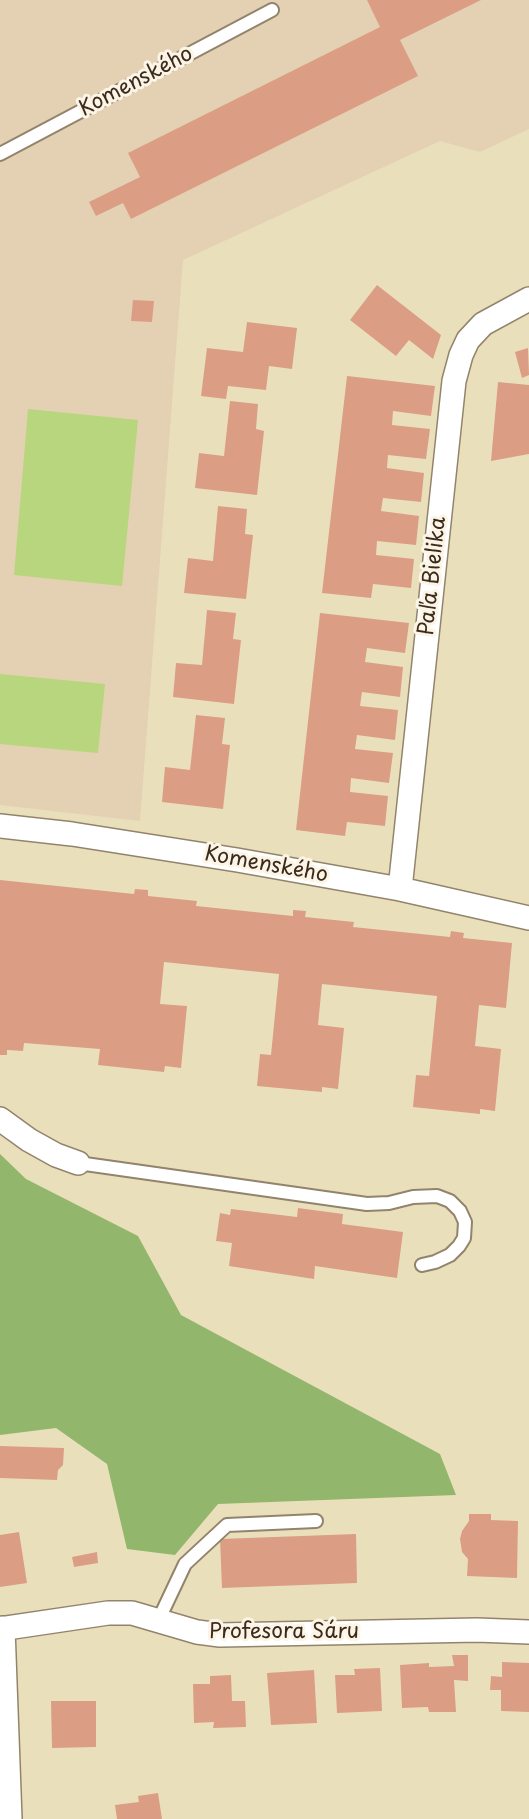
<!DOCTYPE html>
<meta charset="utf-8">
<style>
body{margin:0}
canvas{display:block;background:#eadfbb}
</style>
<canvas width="529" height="1819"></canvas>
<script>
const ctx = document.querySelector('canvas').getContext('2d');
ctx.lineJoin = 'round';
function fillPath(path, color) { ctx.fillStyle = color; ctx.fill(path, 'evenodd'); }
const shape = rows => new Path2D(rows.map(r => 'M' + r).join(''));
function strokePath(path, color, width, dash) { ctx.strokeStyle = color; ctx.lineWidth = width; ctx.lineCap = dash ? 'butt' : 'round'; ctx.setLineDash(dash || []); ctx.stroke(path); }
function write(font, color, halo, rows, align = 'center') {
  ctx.font = font + ' "Playpen Sans",sans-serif'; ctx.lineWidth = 6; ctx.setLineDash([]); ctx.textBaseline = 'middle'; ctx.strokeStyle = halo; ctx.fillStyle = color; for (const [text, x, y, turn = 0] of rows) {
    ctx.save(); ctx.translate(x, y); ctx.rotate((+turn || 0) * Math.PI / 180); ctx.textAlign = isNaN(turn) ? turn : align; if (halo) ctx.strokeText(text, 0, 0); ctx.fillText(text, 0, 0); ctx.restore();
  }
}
const built = shape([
 [0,0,529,0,529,129,480,152,440,141,183,260,140,821,0,805]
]);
const green = shape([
 [28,409,138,420,122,586,14,575],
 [0,674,105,684,98,753,0,744]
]);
const forest = shape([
 [0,1154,26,1179,138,1236,181,1315,440,1454,456,1495,218,1504,175,1555,127,1549,107,1464,56,1428,0,1435]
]);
const building = shape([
 [367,0,481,0,400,40,418,76,131,219,123,203,96,216,89,202,140,177,128,153,380,27],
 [377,285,441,335,433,359,409,340,396,356,350,320],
 [133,300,154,301,152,322,131,321],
 [247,322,297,328,292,369,269,366,266,390,228,386,226,399,201,396,207,348,243,352],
 [528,348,529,375,522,378,515,352],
 [347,376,435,386,431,416,393,411,392,425,430,429,426,459,388,455,387,468,424,473,421,502,383,498,381,511,419,516,416,545,377,541,376,555,414,559,411,588,373,584,371,598,322,593],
 [498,382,529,385,529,454,491,461],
 [230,401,258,404,256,429,264,431,257,495,195,488,199,453,224,456],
 [218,506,247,509,245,534,253,535,246,599,184,593,188,558,213,561],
 [207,610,236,613,233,639,241,640,234,704,173,697,176,663,202,665],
 [320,613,409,623,405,653,367,648,365,662,403,667,400,697,362,692,360,706,398,710,395,740,357,735,355,749,393,753,389,783,351,778,350,792,388,796,385,826,347,822,345,836,296,830],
 [196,715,225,718,222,744,230,745,223,809,162,802,165,767,190,770],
 [0,880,134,894,135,889,148,890,148,896,197,901,196,906,293,916,293,910,306,911,305,917,354,922,353,927,450,937,451,931,464,933,463,938,512,943,506,1008,479,1005,475,1046,501,1049,495,1111,480,1109,480,1114,413,1107,416,1075,429,1076,437,996,322,984,318,1025,344,1028,338,1089,322,1087,322,1092,257,1086,260,1054,271,1055,279,974,164,962,160,1004,187,1006,181,1068,165,1066,164,1072,98,1065,100,1049,24,1043,23,1051,7,1050,7,1055,0,1055],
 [298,1208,343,1214,342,1224,403,1232,397,1278,315,1266,314,1279,229,1266,232,1243,216,1241,220,1213,230,1215,231,1209,297,1217],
 [0,1446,64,1448,63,1465,58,1470,57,1480,0,1478],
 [469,1514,491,1514,491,1520,518,1521,517,1578,467,1576,468,1559,462,1552,460,1539,462,1531,469,1521],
 [19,1532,27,1583,0,1587,0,1535],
 [356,1534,357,1583,222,1588,220,1539],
 [97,1552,98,1563,74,1567,72,1557],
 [452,1655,468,1655,468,1681,454,1680,456,1712,429,1712,428,1707,402,1708,400,1665,429,1663,429,1667,454,1666],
 [502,1662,529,1663,529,1712,501,1711,501,1690,490,1690,491,1676,502,1677],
 [380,1668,382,1711,337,1713,335,1675,355,1675,354,1669],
 [314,1670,317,1723,271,1725,267,1673],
 [231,1675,232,1701,245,1701,246,1727,213,1728,214,1722,194,1723,193,1684,210,1684,210,1676],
 [51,1701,96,1701,96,1747,52,1748],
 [158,1793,162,1819,117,1819,115,1805,139,1802,138,1796]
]);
const service = shape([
 [0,154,272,10],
 [78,1163,367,1204,389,1203,413,1197,437,1196,450,1201,460,1211,465,1222,464,1238,459,1246,450,1255,435,1262,422,1265],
 [159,1619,185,1564,227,1525,316,1521]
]);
const minor = shape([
 [0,826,72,834,237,860,400,889,529,918],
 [400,889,454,381,461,355,468,340,483,324,529,299],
 [0,1119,29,1140,56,1155,78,1163],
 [3,1628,10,1819],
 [0,1629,108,1613,132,1613,197,1632,220,1635,477,1630,529,1632]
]);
const streetNames = [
 ["Komenského",136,82,-28],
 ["Paľa Bielika",433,576,-84],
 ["Komenského",266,865,10],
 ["Profesora Sáru",284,1632]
];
fillPath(built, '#e4d1b4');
fillPath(green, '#b8d67d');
fillPath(forest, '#92b76c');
fillPath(building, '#db9e85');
strokePath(service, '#92846c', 16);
strokePath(minor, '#92846c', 26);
strokePath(service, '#fff', 12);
strokePath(minor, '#fff', 23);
write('21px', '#3b2a1e', '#fcf5e5', streetNames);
</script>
